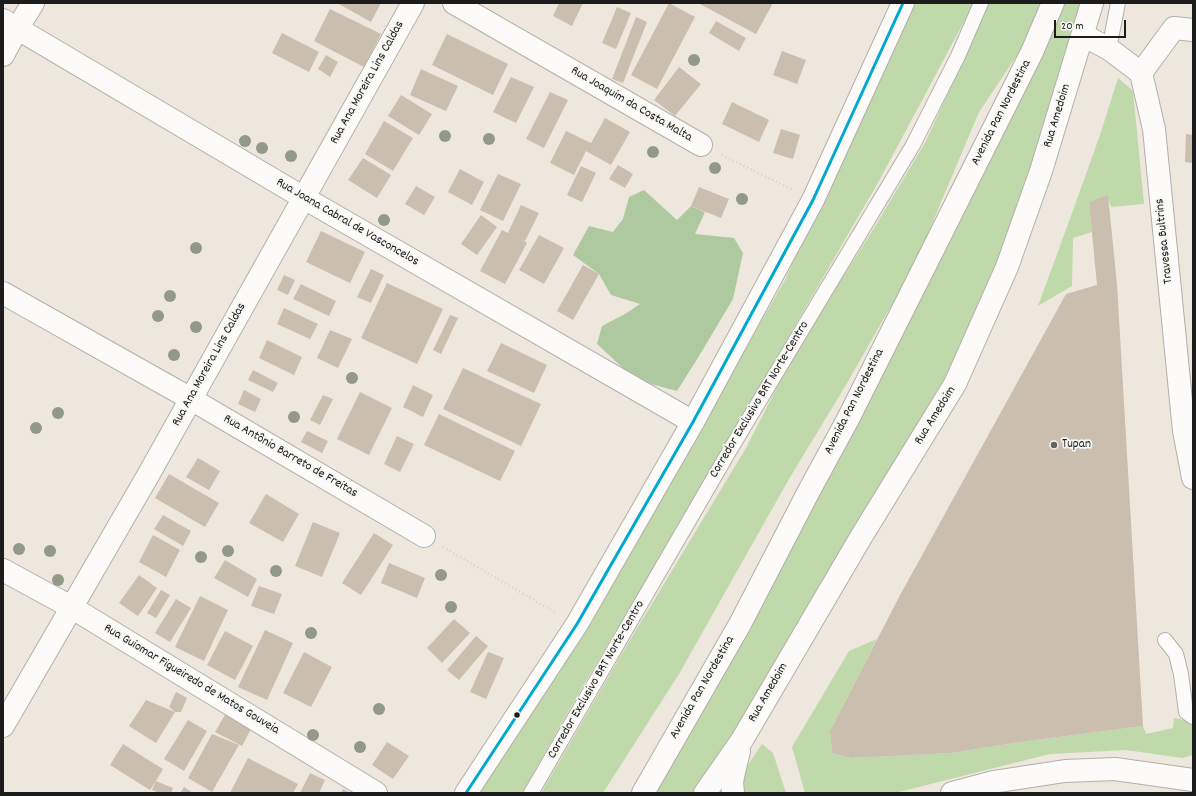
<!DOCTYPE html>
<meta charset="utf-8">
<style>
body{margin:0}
#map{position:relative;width:1196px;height:796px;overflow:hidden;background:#eee7de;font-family:Dekko,sans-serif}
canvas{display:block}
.frame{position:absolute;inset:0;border:4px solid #1c1c1c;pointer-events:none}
.scale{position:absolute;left:1054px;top:20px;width:72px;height:18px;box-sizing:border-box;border:2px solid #1c1c1c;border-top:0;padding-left:5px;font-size:12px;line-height:14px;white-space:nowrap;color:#1c1c1c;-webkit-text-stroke:3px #f6f6f2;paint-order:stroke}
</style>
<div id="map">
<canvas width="1196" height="796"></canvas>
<div class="frame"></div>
<div class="scale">20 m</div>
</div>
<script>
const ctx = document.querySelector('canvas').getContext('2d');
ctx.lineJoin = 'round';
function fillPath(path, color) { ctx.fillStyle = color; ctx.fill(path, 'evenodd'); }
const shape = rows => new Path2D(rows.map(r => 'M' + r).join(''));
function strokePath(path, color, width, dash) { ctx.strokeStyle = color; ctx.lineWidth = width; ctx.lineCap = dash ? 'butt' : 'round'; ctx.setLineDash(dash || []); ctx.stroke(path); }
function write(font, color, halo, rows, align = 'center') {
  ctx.font = font + ' Dekko,sans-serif'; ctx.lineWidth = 3.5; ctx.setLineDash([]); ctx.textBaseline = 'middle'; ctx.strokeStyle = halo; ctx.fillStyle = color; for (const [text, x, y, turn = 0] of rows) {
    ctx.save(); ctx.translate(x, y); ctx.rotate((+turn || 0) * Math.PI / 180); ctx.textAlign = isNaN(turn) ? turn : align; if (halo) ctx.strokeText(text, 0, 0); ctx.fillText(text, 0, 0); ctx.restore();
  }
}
const green = shape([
 [913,3,974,3,879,181,687,512,583,686,522,793,477,793,525,724,651,514,785,280,813,216,880,82],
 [989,3,1041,3,1026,42,979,112,915,264,846,385,789,479,679,674,603,793,541,793,624,650,746,448,793,356,874,228,926,141],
 [1059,3,1088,3,1053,120,955,378,700,793,650,793],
 [1118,78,1133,91,1144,204,1111,207,1107,196,1089,202,1092,232,1073,238,1072,286,1038,306,1071,216,1100,135],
 [877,639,830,731,832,753,851,758,952,753,1020,742,1143,726,1146,734,1173,728,1174,718,1193,722,1193,755,1182,758,1126,750,1050,754,895,793,805,793,792,747,849,651],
 [762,744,773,753,786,793,740,793,747,766]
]);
const forest = shape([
 [644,190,677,220,691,206,705,212,695,234,734,238,743,253,733,299,696,361,677,391,651,384,624,369,597,344,602,326,625,314,640,304,611,295,599,274,573,255,589,226,613,232,623,219,629,197]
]);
const building = shape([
 [337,3,381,3,371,22],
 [559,3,583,3,572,26,553,16],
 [669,3,695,17,657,89,631,75],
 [698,3,773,3,756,34],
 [617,7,631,13,616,49,602,43],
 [330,9,381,34,364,67,314,41],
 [636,17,647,22,623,83,612,79],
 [716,21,746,38,739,51,709,33],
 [282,33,319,52,309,72,272,53],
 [447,34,508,64,493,95,432,65],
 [782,51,806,60,797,84,773,75],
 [326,55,338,62,330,77,318,69],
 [679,67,701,84,675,116,654,100],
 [421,69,458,86,446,111,410,95],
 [511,77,534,87,516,123,493,112],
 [550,92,568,100,544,148,526,139],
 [401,95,432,114,419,135,388,116],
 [732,102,769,120,759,142,722,124],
 [605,118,630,132,611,165,586,151,574,175,550,163,566,131,591,143],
 [384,121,413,138,393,171,365,154],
 [781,129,800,135,793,159,773,153],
 [1186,134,1193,135,1193,163,1185,162],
 [363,158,391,175,377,198,348,180],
 [618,165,633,174,625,188,609,179],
 [581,166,596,173,582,202,567,195],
 [460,169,484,182,472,205,448,192],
 [498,174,521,184,503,221,480,210],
 [416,186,435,197,424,215,405,204],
 [699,187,729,199,721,218,691,206],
 [1108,195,1117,284,1143,726,1020,742,952,753,851,758,832,753,830,731,899,597,1066,294,1097,285,1089,202],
 [521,205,539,213,525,241,521,239,527,243,505,284,480,271,502,230,508,233],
 [481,215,497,227,477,255,461,244],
 [321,231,365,252,350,283,306,262],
 [539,235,564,248,544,284,519,270],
 [583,265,599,274,573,320,557,311],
 [371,269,384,275,371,303,357,297],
 [284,275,295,280,288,295,277,290],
 [387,283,443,309,417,364,361,338],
 [301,284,336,301,329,316,293,299],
 [284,308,318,324,310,339,277,324],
 [450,315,458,318,441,354,433,350],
 [330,330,352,339,338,368,317,358],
 [267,340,302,357,294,375,259,358],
 [501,343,547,365,534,393,487,371],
 [463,368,541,404,521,446,443,409],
 [253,370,278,383,273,392,248,380],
 [413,385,433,395,423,417,403,407],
 [244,390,261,399,255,412,238,404],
 [360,392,392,408,369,455,337,439],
 [323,395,333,399,320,425,310,420],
 [439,414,515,451,500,481,424,445],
 [307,431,328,441,322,453,301,442],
 [397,436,414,444,400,472,384,464],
 [198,458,220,471,209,490,186,477],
 [169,474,219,503,205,527,155,498],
 [266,494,299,514,283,542,249,523],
 [163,515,191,531,183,546,154,529],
 [313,522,340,533,322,577,295,566],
 [374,533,393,545,361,595,342,583],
 [153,535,180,550,166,577,139,562],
 [225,560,257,579,248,597,214,578],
 [389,563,425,578,417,598,381,583],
 [139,575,157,588,138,616,119,603],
 [259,586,282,594,274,614,251,606],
 [161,590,170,595,156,618,147,613],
 [200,596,228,610,204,661,175,647],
 [176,599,191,608,170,642,155,633],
 [454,619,470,633,442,663,427,648],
 [265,630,293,643,267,700,238,687],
 [225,631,253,646,235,680,207,665],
 [476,636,488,646,459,680,447,670],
 [304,652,332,667,311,707,283,693],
 [488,652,504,658,486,699,470,692],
 [176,692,187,698,181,712,175,712,169,707],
 [146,700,175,712,156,743,129,726],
 [226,713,252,727,242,746,215,732],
 [188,720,207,731,184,771,164,759],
 [212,734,239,745,212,792,188,778],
 [387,742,409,756,393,779,372,765],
 [123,744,163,769,156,781,173,788,171,793,159,793,152,790,156,781,150,790,110,765],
 [248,758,298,784,293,793,230,793],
 [310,773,325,780,319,793,300,793],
 [184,787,193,793,180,793],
 [343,789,350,793,341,793]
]);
const path = shape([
 [722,155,793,190],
 [443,547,556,613]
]);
const lane = shape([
 [1109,49,1118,3],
 [1165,640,1176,654,1181,674,1186,712,1193,717],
 [531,793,730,450,913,145,958,56,981,3]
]);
const street = shape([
 [454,3,701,145],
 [3,20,304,198,693,422],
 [1083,35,1109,49,1141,73,1154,129,1184,431,1193,478],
 [3,55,17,29,33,3],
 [1141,73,1174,28,1193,30],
 [3,293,191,399,424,536],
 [3,570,71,607,376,793],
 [3,726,146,479,413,3]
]);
const secondary = shape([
 [705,793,742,740,861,537,955,384,1007,267,1041,171,1092,3],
 [733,793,732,782,734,772,739,751],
 [952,793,993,782,1065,771,1115,769,1193,780]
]);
const highway = shape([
 [466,793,577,624,693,422,813,200,903,3],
 [643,793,740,624,810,489,848,419,1032,52,1053,3]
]);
const bus1 = shape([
 [466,793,577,624,693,422,813,200,903,3]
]);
const trees = [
 [694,60],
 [445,136],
 [489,139],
 [245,141],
 [262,148],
 [653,152],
 [291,156],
 [715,168],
 [742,199],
 [384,220],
 [196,248],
 [170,296],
 [158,316],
 [196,327],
 [174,355],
 [352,378],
 [58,413],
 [294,417],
 [36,428],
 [19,549],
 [50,551],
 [228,551],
 [201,557],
 [276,571],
 [441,575],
 [58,580],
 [451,607],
 [311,633],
 [379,709],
 [313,735],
 [360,747]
];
const markers = [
 [1054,445,4,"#666360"],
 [517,715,3.5,"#1c1c1c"]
];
const streetNames = [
 ["Rua Ana Moreira Lins Caldas",368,83,-61],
 ["Rua Joaquim da Costa Malta",631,105,30],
 ["Avenida Pan Nordestina",1002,113,-63],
 ["Rua Amedoim",1058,116,-73],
 ["Rua Joana Cabral de Vasconcelos",347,223,30],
 ["Travessa Bultrins",1165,241,-96],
 ["Rua Ana Moreira Lins Caldas",210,365,-61],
 ["Corredor Exclusivo BRT Norte-Centro",760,400,-59],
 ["Avenida Pan Nordestina",855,402,-63],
 ["Rua Amedoim",936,416,-58],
 ["Rua Antônio Barreto de Freitas",290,457,30],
 ["Rua Guiomar Figueiredo de Matos Gouveia",191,680,31],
 ["Corredor Exclusivo BRT Norte-Centro",597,680,-60],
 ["Avenida Pan Nordestina",703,688,-60],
 ["Rua Amedoim",769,693,-60]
];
const poiNames = [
 ["Tupan",1062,445]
];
fillPath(green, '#bfd9aa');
fillPath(forest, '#aec9a0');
fillPath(building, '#cabeaf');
strokePath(lane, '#b3afaa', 16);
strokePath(street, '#b3afaa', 24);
strokePath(secondary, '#b3afaa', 24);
strokePath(highway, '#b3afaa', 24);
strokePath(path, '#d2d1cf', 2.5, [1, 3]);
strokePath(lane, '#fcfbfa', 14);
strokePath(street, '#fcfbfa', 22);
strokePath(secondary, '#fcfbfa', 22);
strokePath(highway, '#fcfbfa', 22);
strokePath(bus1, '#00a9ce', 3);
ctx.fillStyle = '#939987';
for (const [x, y] of trees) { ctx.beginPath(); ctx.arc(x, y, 6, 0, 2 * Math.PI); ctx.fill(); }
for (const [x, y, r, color] of markers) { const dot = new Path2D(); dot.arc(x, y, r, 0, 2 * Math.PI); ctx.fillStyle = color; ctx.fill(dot); strokePath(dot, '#f6f6f2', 1.5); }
write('13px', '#1c1c1c', '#f6f6f2', streetNames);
write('13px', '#1c1c1c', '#f6f6f2', poiNames, 'left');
</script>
